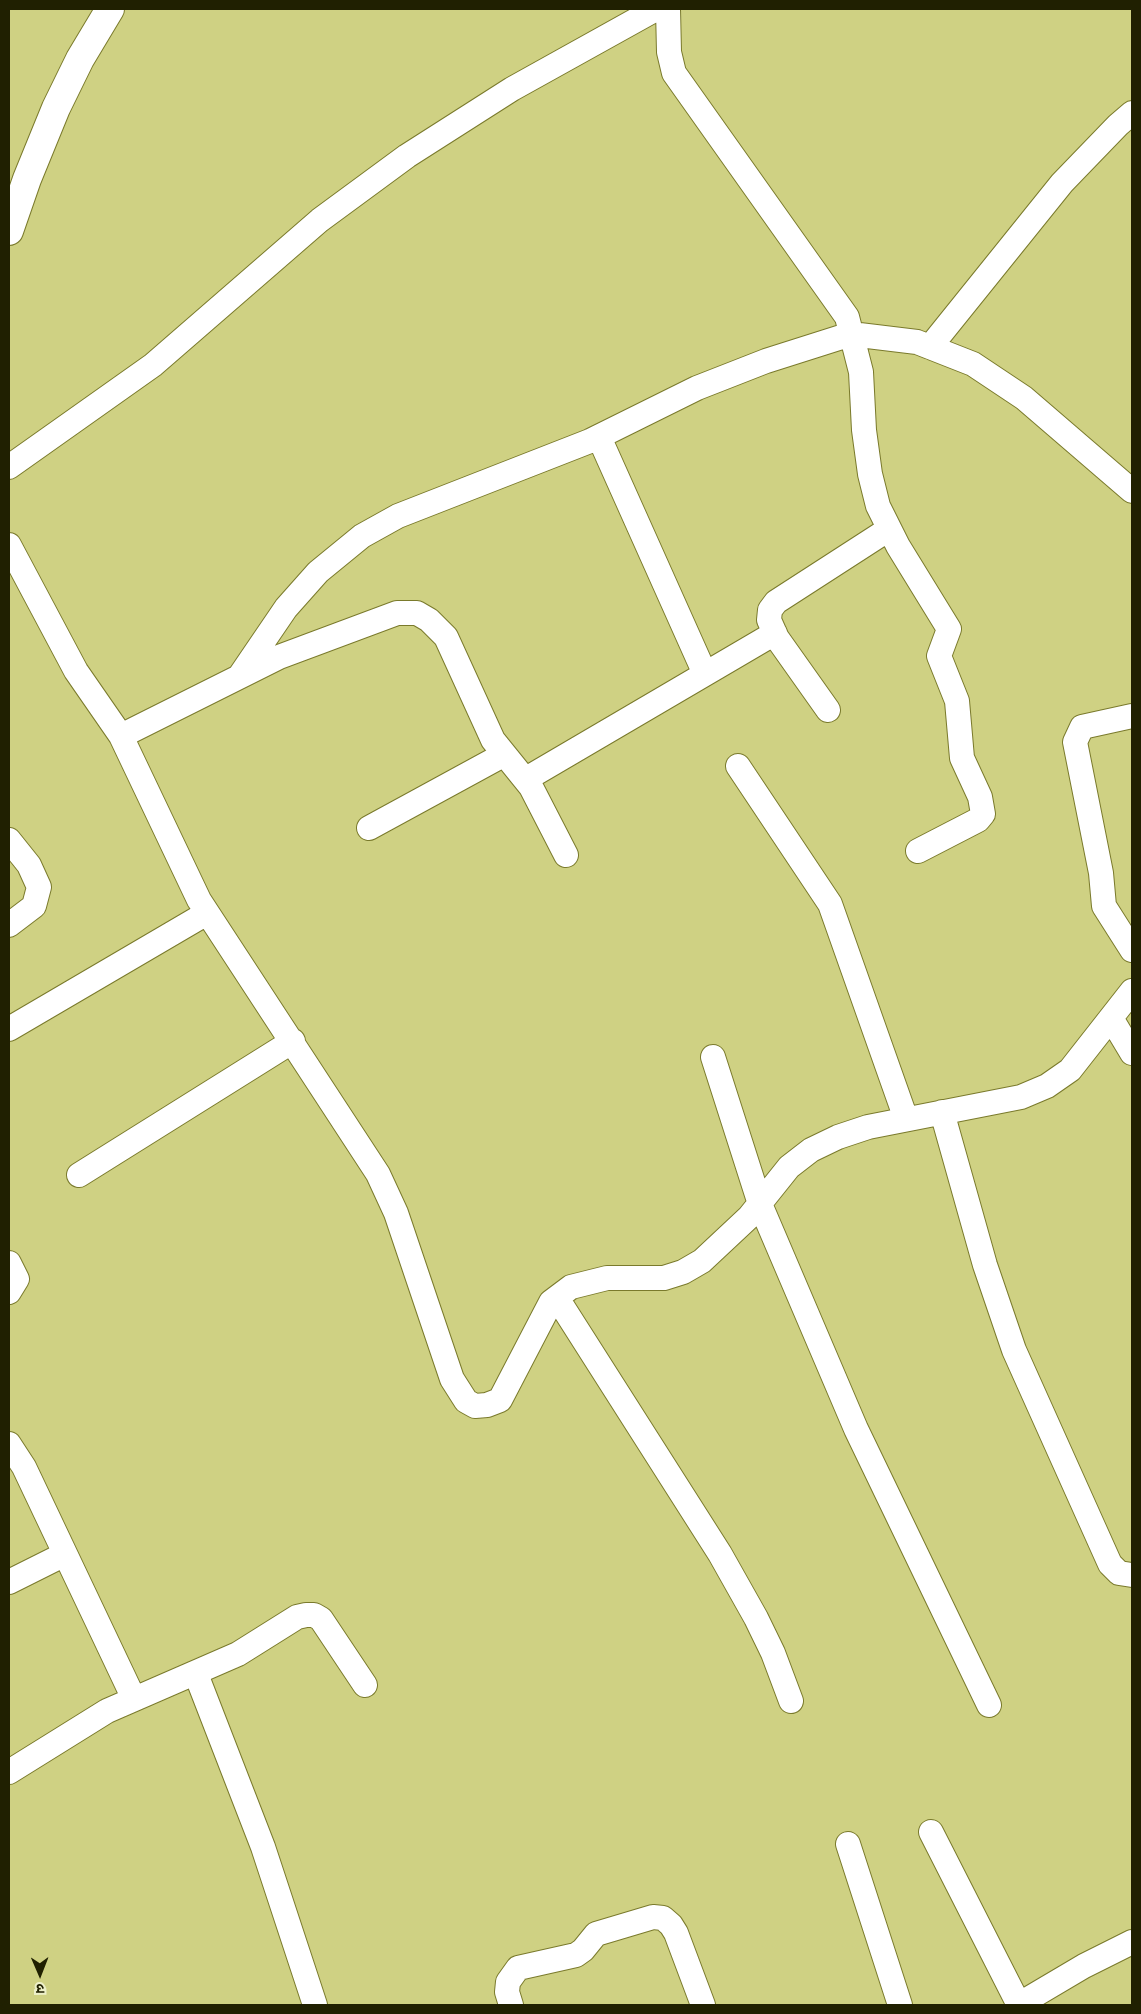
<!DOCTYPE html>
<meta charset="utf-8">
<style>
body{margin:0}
#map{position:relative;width:1141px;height:2014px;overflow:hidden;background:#cfd183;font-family:"Exo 2","Noto Sans Devanagari",sans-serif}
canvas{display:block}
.frame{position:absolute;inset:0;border:10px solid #202001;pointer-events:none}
.north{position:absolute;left:15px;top:1949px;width:50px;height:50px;-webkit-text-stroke:4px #edf0c9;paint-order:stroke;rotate:179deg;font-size:14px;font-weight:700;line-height:20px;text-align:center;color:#202001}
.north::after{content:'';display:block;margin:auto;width:18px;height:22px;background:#202001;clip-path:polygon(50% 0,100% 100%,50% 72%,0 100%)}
</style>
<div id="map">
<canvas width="1141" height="2014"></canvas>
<div class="frame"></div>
<div class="north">उ</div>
</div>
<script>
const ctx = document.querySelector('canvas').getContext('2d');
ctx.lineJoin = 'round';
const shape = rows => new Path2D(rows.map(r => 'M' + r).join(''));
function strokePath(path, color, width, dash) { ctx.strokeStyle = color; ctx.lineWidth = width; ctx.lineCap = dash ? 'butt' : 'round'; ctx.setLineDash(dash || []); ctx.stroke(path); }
const minor = shape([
 [668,9,669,52,674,73,847,317,861,372,864,430,870,474,878,506,898,546,949,629,939,656,957,701,962,758,980,797,983,814,978,820,918,851],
 [930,347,1062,183,1118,125,1132,113],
 [599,437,705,674],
 [9,467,153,365,320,220,407,156,512,89,656,9],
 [9,545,76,671,121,736,199,900,378,1174,396,1213,452,1379,466,1401,475,1406,487,1405,500,1400,551,1302,571,1287,607,1278,664,1278,683,1272,702,1261,749,1217,789,1167,811,1150,838,1137,868,1127,1021,1097,1047,1086,1070,1070,1132,991],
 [239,677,286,608,318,572,362,536,398,516,590,441,697,388,766,361,851,334,917,342,973,364,1024,398,1132,491],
 [828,710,777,638,769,620,770,610,776,602,889,529],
 [1132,716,1082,727,1075,742,1101,873,1104,906,1132,950],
 [121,736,279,657,397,613,417,613,429,620,446,637,493,740,531,787,566,855],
 [738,766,830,904,906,1119],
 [526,779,775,633],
 [369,828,503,755],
 [9,840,29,865,39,887,34,906,9,925],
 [1111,1018,1132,1053],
 [9,1029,207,913],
 [713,1057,760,1204,856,1429,989,1705],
 [942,1112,985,1265,1014,1350,1110,1564,1119,1573,1132,1575],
 [79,1175,293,1041],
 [9,1263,17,1279,9,1292],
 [557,1298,720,1554,756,1618,773,1653,791,1701],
 [9,1444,24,1467,134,1699],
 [9,1582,65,1554],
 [196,1674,263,1847,315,2005],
 [9,1772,107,1711,238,1654,297,1617,306,1615,314,1615,321,1619,365,1685],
 [931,1832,1019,2005],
 [848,1844,900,2005],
 [511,2005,507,1992,508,1982,518,1968,576,1955,583,1950,596,1934,653,1917,663,1918,671,1925,676,1933,703,2005],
 [1018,2005,1084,1966,1132,1942]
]);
const tertiary = shape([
 [9,231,27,179,56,108,80,59,110,9]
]);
strokePath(minor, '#7a7a2c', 26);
strokePath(tertiary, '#7a7a2c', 30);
strokePath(minor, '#fff', 24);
strokePath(tertiary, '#fff', 28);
</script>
